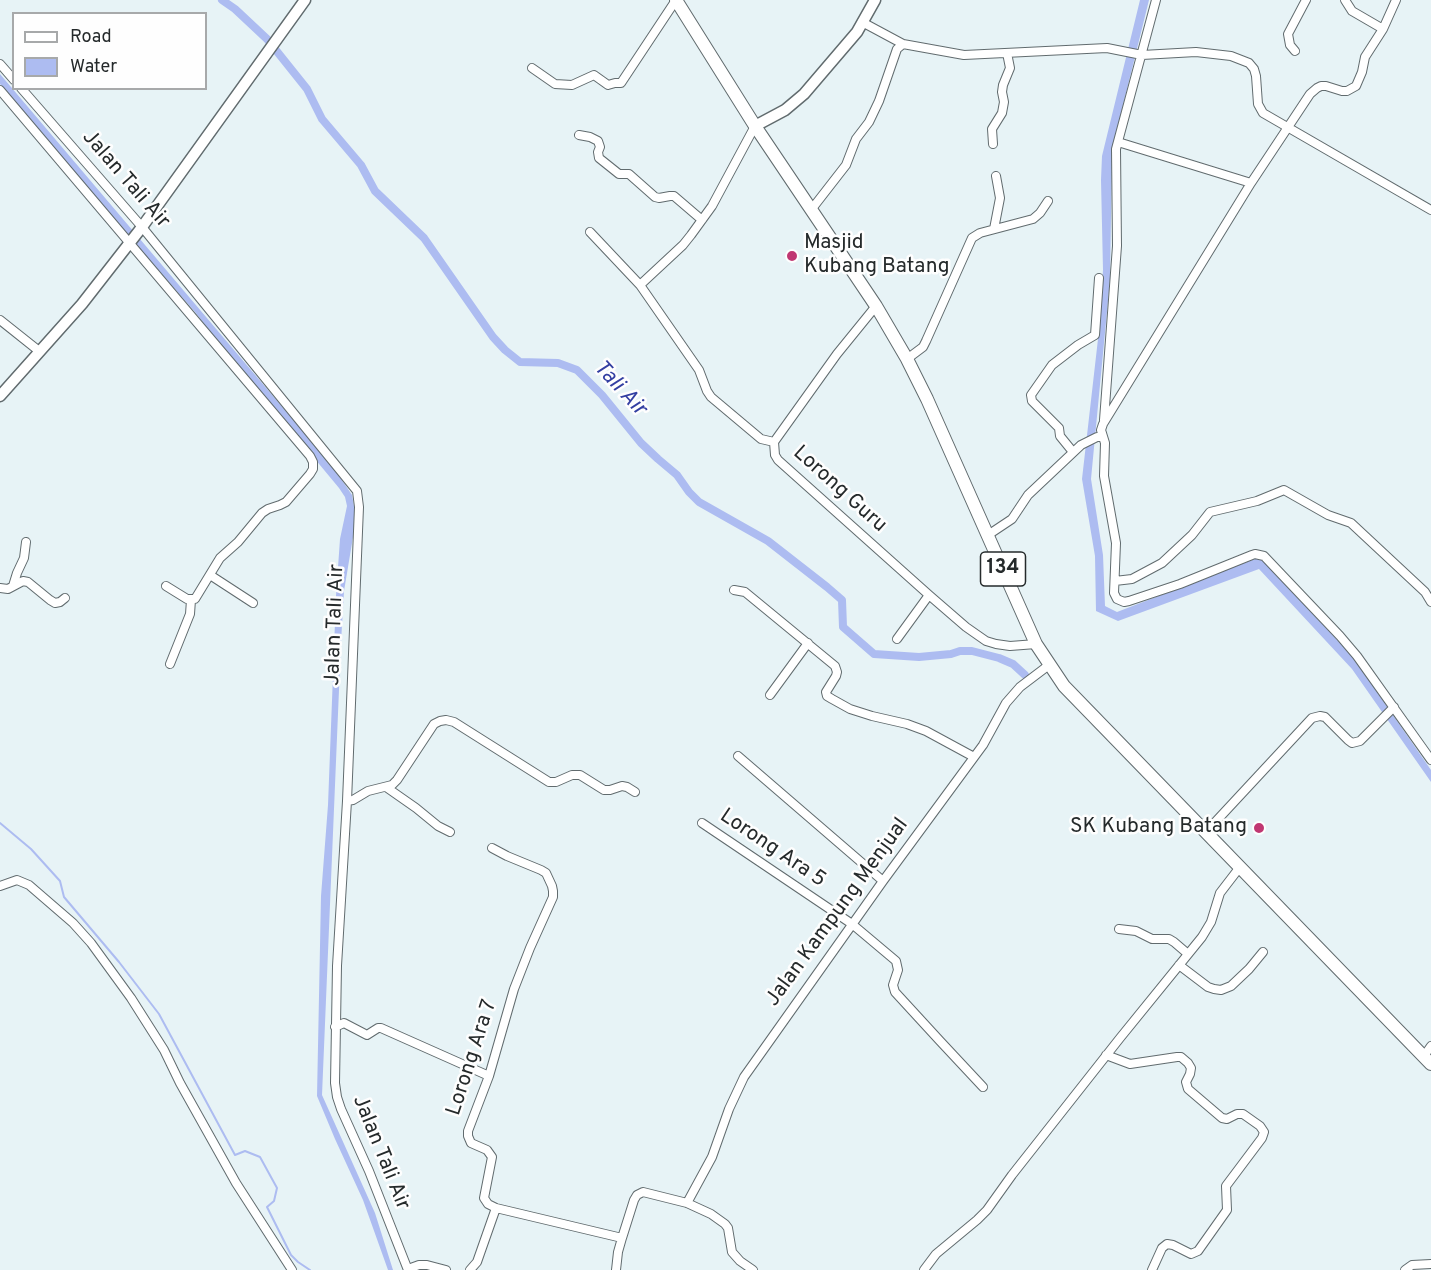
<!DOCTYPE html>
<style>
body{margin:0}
#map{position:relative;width:1431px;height:1270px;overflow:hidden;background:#e7f3f6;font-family:Overpass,sans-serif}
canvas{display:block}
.legend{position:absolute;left:12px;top:12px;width:195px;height:78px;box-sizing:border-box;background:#fefefe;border:2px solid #a7a9aa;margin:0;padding:8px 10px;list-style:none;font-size:18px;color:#252a2b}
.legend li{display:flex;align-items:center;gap:12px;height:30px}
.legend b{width:30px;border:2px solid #a7a9aa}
</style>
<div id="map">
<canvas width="1431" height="1270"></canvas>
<ul class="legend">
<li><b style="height:8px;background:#fff"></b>Road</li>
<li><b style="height:16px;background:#adbcf1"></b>Water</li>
</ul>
</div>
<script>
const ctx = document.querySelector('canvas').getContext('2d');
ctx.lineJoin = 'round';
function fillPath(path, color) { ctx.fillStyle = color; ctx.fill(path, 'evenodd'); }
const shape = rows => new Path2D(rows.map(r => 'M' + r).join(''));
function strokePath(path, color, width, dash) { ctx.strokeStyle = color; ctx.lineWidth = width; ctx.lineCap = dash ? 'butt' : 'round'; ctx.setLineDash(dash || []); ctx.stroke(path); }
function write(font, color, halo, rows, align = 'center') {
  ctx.font = font + ' Overpass,sans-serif'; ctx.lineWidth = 5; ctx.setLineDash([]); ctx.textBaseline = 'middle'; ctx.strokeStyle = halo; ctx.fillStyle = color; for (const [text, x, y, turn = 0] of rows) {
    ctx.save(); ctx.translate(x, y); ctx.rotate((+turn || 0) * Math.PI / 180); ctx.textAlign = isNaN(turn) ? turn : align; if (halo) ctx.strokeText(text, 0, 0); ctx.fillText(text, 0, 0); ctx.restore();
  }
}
const water = shape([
 [1140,0,1149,0,1112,150,1110,280,1091,479,1103,555,1105,606,1117,612,1260,557,1352,656,1431,770,1431,782,1352,669,1259,569,1118,621,1096,611,1095,556,1082,479,1098,339,1103,270,1101,180,1102,156],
 [0,74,329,462,346,486,352,495,354,506,354,531,344,591,341,642,322,1095,375,1213,393,1270,388,1270,363,1200,335,1139,317,1096,321,896,328,805,336,596,340,539,347,506,345,497,339,488,217,341,195,312,116,222,0,84]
]);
const stream = shape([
 [0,823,31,849,60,881,64,897,119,962,159,1014,235,1155,245,1151,260,1157,277,1188,274,1201,267,1207,291,1255,298,1262,310,1270]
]);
const canal = shape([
 [222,0,235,9,267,39,307,89,322,119,361,165,375,191,424,238,493,337,505,350,520,362,558,363,577,370,602,395,641,443,658,459,677,475,689,492,699,502,768,541,827,587,842,600,843,627,874,654,919,657,951,654,960,651,972,651,999,658,1013,664,1025,675]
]);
const minor = shape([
 [1345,0,1352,11,1383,29],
 [1396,0,1383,29,1365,57,1362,72,1356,86,1347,91,1342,91,1326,86,1321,86,1317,88,1310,94,1251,183,1103,424,1101,430,1105,443,1104,476,1116,543,1114,593,1117,599,1124,602,1129,601,1180,584,1252,555,1255,554,1264,556,1340,636,1357,656,1431,760],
 [862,22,903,44,964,55,1107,48,1142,55,1196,52,1231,56,1249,63,1254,69,1256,76,1258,104,1263,113,1431,210],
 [1295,51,1290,45,1288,34,1306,0],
 [0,64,14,80],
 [532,68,555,84,572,85,594,75,608,85,615,83,621,83,676,0],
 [21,88,142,227,357,491,359,507,347,801,337,966,335,1083,337,1097,341,1109,369,1171,408,1270],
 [0,90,310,456,313,462,313,469,310,474,286,502,280,505,268,509,262,513,238,542,220,558,195,599,187,599,166,586],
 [579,135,590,137,598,141,600,147,598,152,599,158,619,174,629,174,655,197,659,198,670,196,674,196,702,220],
 [1118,142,1251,183],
 [993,144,992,129,1002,113,1004,102,1002,92,1003,85,1010,68,1007,53],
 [811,210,846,165,856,139,869,122,879,101,897,49,903,44],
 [994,229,1000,198,996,176],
 [590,232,640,285,699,370,707,391,711,397,761,439,774,442],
 [640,285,683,245,691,235,712,206,755,126],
 [0,320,39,351],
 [907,359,923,347,926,341,972,238,980,233,1033,219,1040,213,1048,201],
 [1104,420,1117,246,1116,149,1156,0],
 [774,442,775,455,778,460,929,595,966,627,986,641,996,644,1010,646,1036,644],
 [774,442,837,354,876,306],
 [1073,452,1060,436,1059,428,1032,401,1031,395,1052,365,1078,345,1095,335,1099,278],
 [988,535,1012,519,1028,495,1081,445,1097,437,1103,437],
 [210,575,253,603],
 [1115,581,1132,579,1162,563,1192,535,1210,512,1257,501,1284,490,1328,515,1351,523,1425,592,1431,602],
 [13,586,17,573,24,558,26,542],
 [0,588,8,589,23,581,28,582,50,600,55,603,60,602,65,598],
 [734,590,745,592,835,666,837,672,836,676,826,692,827,696,832,699,850,709,872,716,907,724,926,731,974,757],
 [897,639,929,595],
 [170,664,190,614,191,600],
 [770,695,808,643],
 [738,756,883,881],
 [386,787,416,808,438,826,450,832],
 [347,801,353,800,368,791,392,785,397,780,434,724,440,721,446,720,454,722,549,782,556,782,572,775,580,775,604,790,610,790,622,786,627,787,635,792],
 [702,823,852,924,896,961,898,970,893,985,895,992,940,1041,983,1087],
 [1206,832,1312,718,1320,716,1325,717,1348,740,1352,743,1360,741,1394,707],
 [492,848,507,856,541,870,546,873,552,886,553,891,553,897,530,948,514,989,489,1076,468,1131,468,1136,471,1143,487,1150,492,1157,484,1198,488,1204,496,1208,622,1238],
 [0,886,17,880,29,885,73,923,91,943,131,998,164,1050,180,1083,236,1183,292,1270],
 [1119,929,1136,931,1152,939,1169,939,1174,942,1188,954],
 [1179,965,1208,987,1214,989,1221,990,1231,986,1249,969,1263,952],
 [335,1027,344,1023,367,1035,378,1028,381,1028,489,1076],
 [1106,1055,1130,1064,1177,1057,1181,1057,1188,1063,1191,1068,1190,1074,1186,1082,1188,1089,1222,1118,1227,1119,1237,1114,1243,1114,1260,1126,1264,1132,1262,1138,1226,1186,1227,1210,1198,1251,1191,1254,1173,1245,1167,1244,1162,1248,1152,1270],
 [1424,1056,1431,1046],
 [687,1203,712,1157,729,1109,744,1077,883,881,983,745,1006,703,1020,687,1049,665],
 [408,1269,419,1265,427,1265,446,1270],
 [470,1270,477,1262,496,1208],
 [616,1270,618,1252,622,1238,634,1200,637,1195,643,1192,687,1203,711,1214,725,1224,728,1228,732,1252,740,1261,753,1270],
 [924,1270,936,1254,977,1220,987,1210,1012,1175,1120,1038,1202,937,1211,922,1220,893,1240,867],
 [1405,1270,1412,1265,1431,1264]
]);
const tertiary = shape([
 [755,126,785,110,804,94,857,32,875,0],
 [0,396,82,304,142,227,305,0]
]);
const primary = shape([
 [676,0,755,126,876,306,907,359,927,399,1036,644,1064,686,1431,1064]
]);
const markers = [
 [792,256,6,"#c03772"],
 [1259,828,6,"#c03772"]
];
const shields = [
 [1003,569,45]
];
const shieldNames = [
 ["134",1003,569]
];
const streetNames = [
 ["Jalan Tali Air",125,180,49],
 ["Lorong Guru",839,490,42],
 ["Jalan Tali Air",336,625,-88],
 ["Lorong Ara 5",772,849,34],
 ["Jalan Kampung Menjual",838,913,-54],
 ["Lorong Ara 7",473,1058,-72],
 ["Jalan Tali Air",380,1153,68]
];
const poiNames = [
 ["Masjid",804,244],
 ["Kubang Batang",804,268],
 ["SK Kubang Batang",1247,828,"right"]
];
const waterNames = [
 ["Tali Air",619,389,47]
];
fillPath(water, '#adbcf1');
strokePath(stream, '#adbcf1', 2);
strokePath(canal, '#adbcf1', 8);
strokePath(minor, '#616b6e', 10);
strokePath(tertiary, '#616b6e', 13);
strokePath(primary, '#616b6e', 14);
strokePath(minor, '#fff', 8);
strokePath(tertiary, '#fff', 10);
strokePath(primary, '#fff', 12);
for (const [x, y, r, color] of markers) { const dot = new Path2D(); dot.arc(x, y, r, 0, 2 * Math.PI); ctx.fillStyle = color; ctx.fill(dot); strokePath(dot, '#fefefe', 2); }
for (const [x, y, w] of shields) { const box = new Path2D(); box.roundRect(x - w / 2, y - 17, w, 34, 4.5); ctx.fillStyle = '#fefefe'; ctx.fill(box); strokePath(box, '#252a2b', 1.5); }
write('bold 20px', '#252a2b', null, shieldNames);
write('21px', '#252a2b', '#fefefe', streetNames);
write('21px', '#252a2b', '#fefefe', poiNames, 'left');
write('italic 22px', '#333fa2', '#fefefe', waterNames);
</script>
